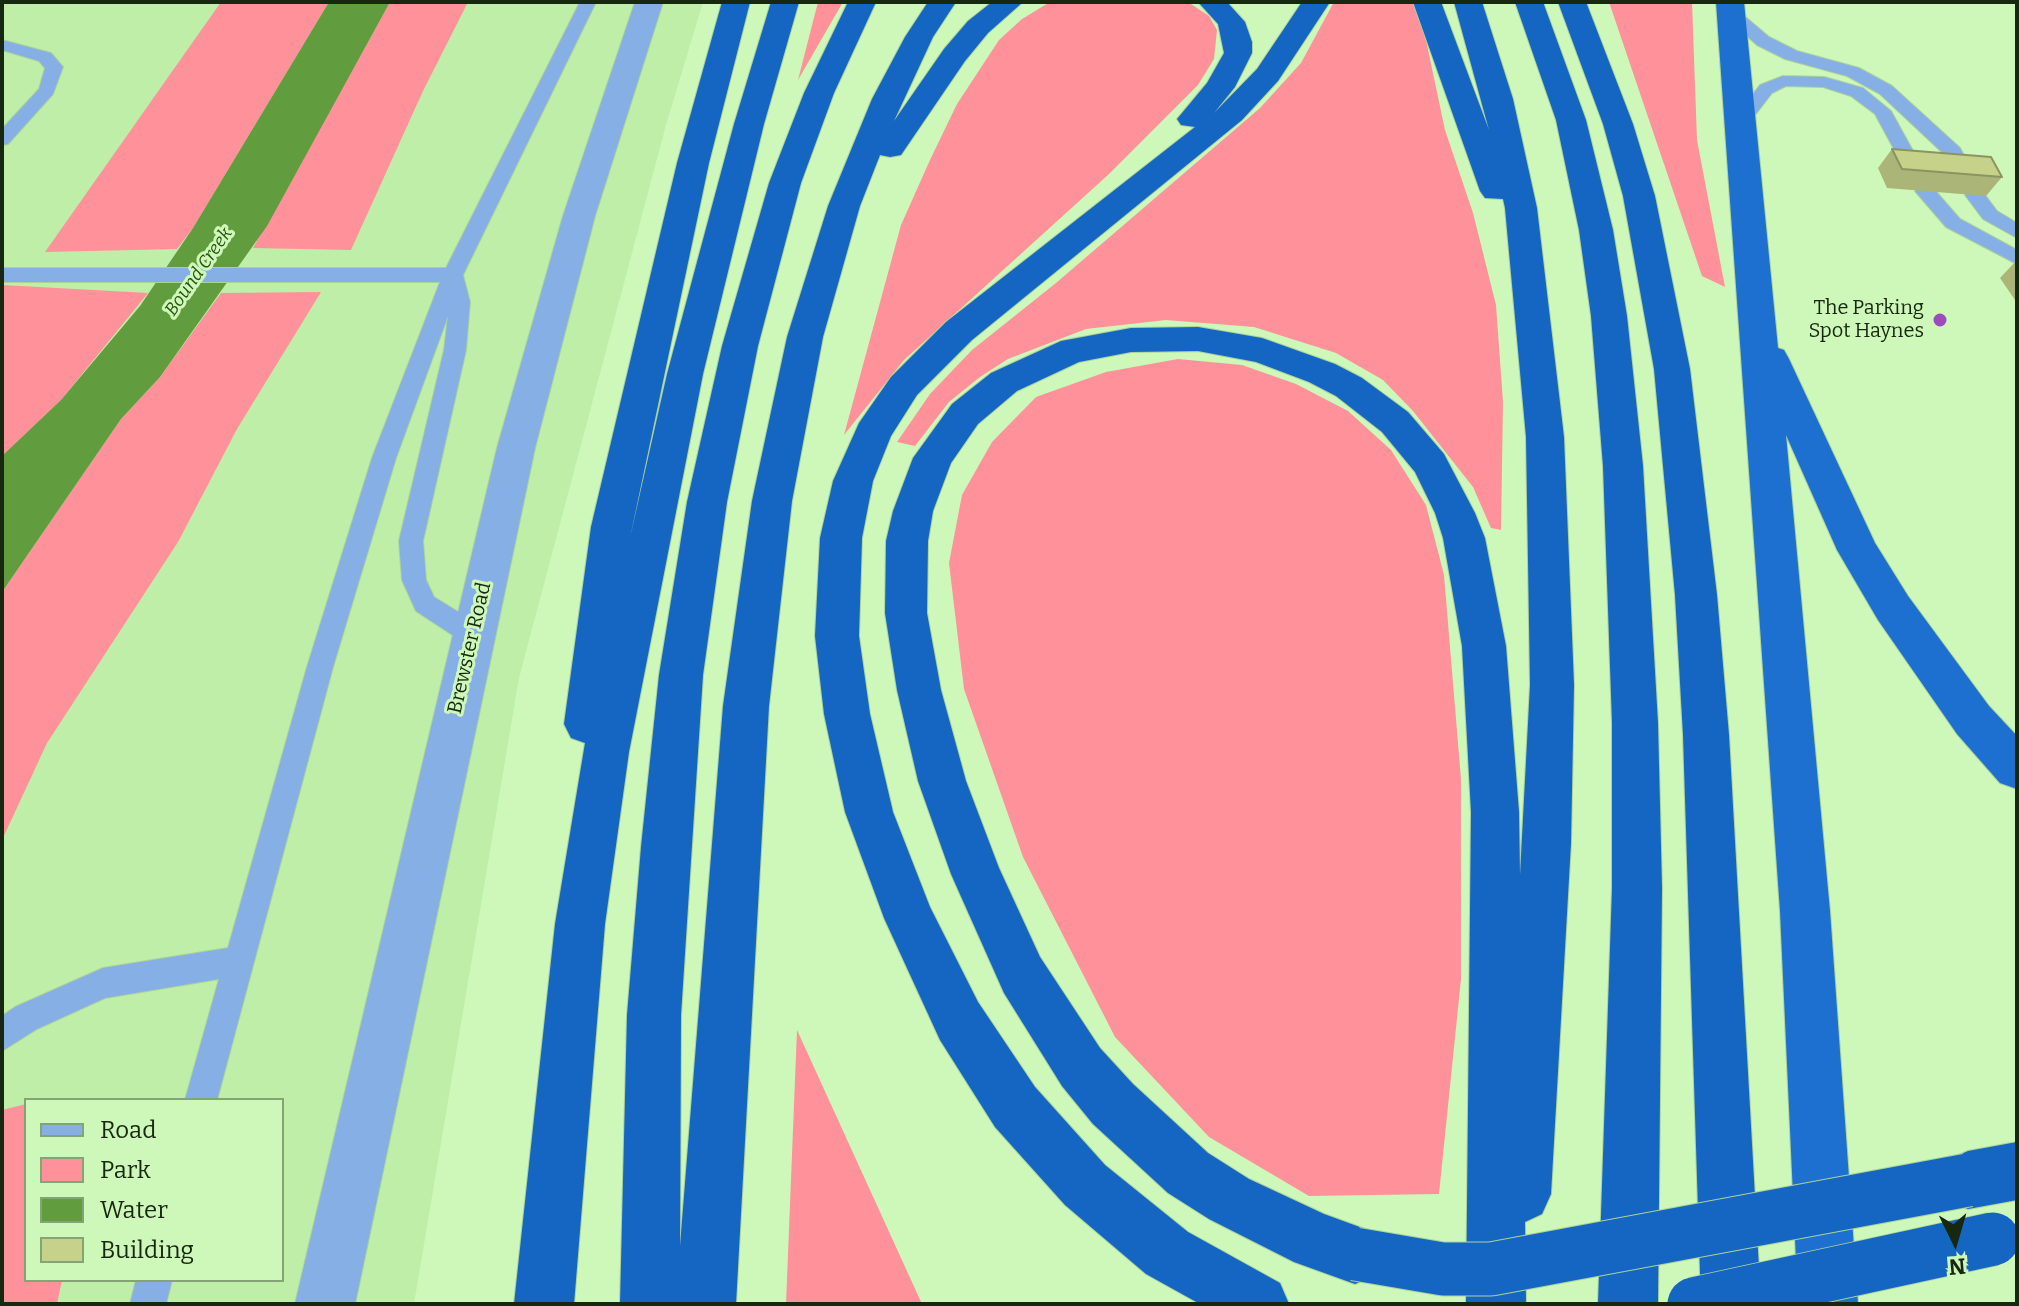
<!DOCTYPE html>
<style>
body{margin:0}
#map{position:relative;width:2019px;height:1306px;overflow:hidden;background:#cdf8b9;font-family:Bitter,serif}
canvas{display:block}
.frame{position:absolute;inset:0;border:4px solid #18270f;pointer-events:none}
.legend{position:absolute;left:24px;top:1098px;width:260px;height:184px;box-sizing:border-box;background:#cdf8b9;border:2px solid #85a475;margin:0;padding:10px 14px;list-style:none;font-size:24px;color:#18270f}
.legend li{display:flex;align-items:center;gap:16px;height:40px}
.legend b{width:40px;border:2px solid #85a475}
.north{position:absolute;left:1915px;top:1202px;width:80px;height:80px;-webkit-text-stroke:6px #cdf8b9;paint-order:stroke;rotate:175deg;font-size:22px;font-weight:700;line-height:32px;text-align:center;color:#18270f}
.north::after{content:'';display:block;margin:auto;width:28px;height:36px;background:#18270f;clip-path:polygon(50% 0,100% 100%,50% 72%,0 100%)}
</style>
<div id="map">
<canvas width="2019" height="1306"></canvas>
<div class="frame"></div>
<ul class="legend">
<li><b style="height:10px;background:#86afe6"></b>Road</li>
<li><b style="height:22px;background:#fe919a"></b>Park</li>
<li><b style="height:22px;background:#619d3f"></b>Water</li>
<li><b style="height:22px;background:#c6d28a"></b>Building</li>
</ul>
<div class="north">N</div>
</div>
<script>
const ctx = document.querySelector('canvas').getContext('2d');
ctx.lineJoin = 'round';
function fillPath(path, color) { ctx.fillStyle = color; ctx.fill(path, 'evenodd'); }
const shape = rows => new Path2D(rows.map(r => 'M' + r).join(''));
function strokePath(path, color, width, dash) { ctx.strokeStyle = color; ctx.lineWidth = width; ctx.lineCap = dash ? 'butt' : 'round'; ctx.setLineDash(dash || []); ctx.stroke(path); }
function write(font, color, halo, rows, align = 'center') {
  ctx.font = font + ' Bitter,serif'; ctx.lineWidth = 6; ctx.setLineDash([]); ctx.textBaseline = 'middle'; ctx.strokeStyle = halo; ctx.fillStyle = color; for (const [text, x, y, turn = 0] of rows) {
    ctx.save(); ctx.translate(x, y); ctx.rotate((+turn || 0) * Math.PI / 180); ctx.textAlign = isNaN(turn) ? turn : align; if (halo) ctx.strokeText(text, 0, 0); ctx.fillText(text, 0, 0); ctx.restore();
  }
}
const built = shape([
 [2,2,703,2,666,125,519,678,414,1304,2,1304],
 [26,1100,282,1100,282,1280,26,1280]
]);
const green = shape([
 [221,2,329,2,193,228,177,249,45,252],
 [390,2,468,2,423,91,351,250,253,248],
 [818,2,843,2,798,80],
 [1050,2,1188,2,1209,16,1217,30,1214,59,1198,85,1109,174,904,360,844,435,901,225,930,160,957,104,999,40,1022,19],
 [1334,2,1417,2,1419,7,1445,130,1473,213,1496,305,1503,402,1501,530,1491,528,1473,487,1413,411,1383,380,1336,353,1254,327,1166,320,1086,329,1008,359,980,377,949,402,915,446,897,442,930,394,972,350,1056,283,1260,108,1301,63],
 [1609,2,1692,2,1697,140,1725,287,1702,276],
 [2,285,148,293,61,400,2,456],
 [321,292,237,429,178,542,47,743,2,840,2,592,121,419,160,377,221,293],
 [1178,359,1242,365,1296,384,1348,411,1391,450,1426,505,1444,575,1461,779,1461,979,1439,1194,1309,1196,1209,1137,1115,1037,1023,857,964,689,949,563,962,495,992,442,1036,397,1106,372],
 [797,1030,922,1304,786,1304],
 [26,1104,26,1280,62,1280,57,1304,2,1304,2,1110]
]);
const water = shape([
 [329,2,390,2,267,226,160,377,121,419,2,592,2,456,61,400,140,306,193,228]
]);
const service = shape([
 [580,2,596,2,463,275,470,302,466,350,423,541,426,580,434,597,481,626,485,634,481,642,472,645,463,642,416,611,402,580,399,541,444,350,448,316,396,458,333,667,217,1100,185,1100,219,979,105,998,37,1029,2,1051,2,1016,15,1007,103,968,228,948,307,667,372,458,440,282,2,282,2,268,446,268,580,2],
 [1730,7,1736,9,1769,37,1797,51,1859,68,1892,86,1960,148,1975,176,1973,180,1959,180,1945,155,1880,94,1847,76,1785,59,1757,45,1724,15,1724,9,1730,7],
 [2,40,51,53,63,67,53,94,8,144,2,145,2,129,39,89,45,68,39,61,2,50,2,40],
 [1783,76,1824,77,1863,88,1891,111,1924,171,1922,175,1908,175,1875,114,1851,96,1823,87,1786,86,1772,93,1748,124,1736,124,1733,120,1760,85,1783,76],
 [1925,185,1932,187,1960,219,2017,250,2017,264,1946,227,1915,191,1925,185],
 [1975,189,1982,191,1997,211,2017,223,2017,238,1983,219,1965,195,1975,189],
 [136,1280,172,1280,166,1304,130,1304,136,1280]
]);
const tertiary = shape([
 [635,2,663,2,595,216,535,448,355,1304,295,1304,497,448,563,216,635,2]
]);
const trunk = shape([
 [1716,2,1744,2,1778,348,1784,350,1789,359,1875,543,1908,596,1989,706,2017,736,2017,789,2000,783,1957,734,1878,620,1837,550,1786,435,1830,911,1858,1304,1798,1304,1780,911,1716,2]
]);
const motorway = shape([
 [722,2,750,2,709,163,630,538,667,374,734,124,771,2,799,2,764,124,703,374,629,752,605,924,574,1304,514,1304,555,924,585,743,571,738,564,724,591,527,677,163,722,2],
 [848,2,876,2,834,93,801,183,758,346,727,502,703,675,681,1015,680,1246,723,706,752,501,787,337,828,206,872,99,905,37,928,2,956,2,933,37,894,121,944,49,968,21,992,2,1023,2,988,33,965,61,901,155,890,157,880,155,860,206,823,337,792,501,769,706,736,1304,620,1304,627,1015,641,847,659,675,687,502,722,346,769,183,804,93,848,2],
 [1198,2,1227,2,1245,22,1252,42,1252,53,1235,87,1214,113,1257,69,1302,2,1330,2,1278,81,1242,120,972,340,917,395,891,436,873,481,862,538,859,636,870,714,893,812,930,907,978,1002,1035,1087,1105,1165,1188,1232,1280,1283,1289,1304,1200,1304,1146,1274,1065,1205,995,1127,940,1040,884,918,845,812,824,714,815,636,820,538,833,481,859,423,891,377,946,322,1195,127,1181,125,1177,119,1207,83,1224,53,1218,24,1198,2],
 [1413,2,1441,2,1489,130,1454,2,1482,2,1513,99,1537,208,1564,437,1574,685,1571,843,1551,1194,1542,1214,1525,1222,1526,1304,1466,1304,1471,812,1462,646,1443,538,1435,513,1415,472,1382,432,1336,396,1309,382,1256,362,1198,351,1131,352,1079,362,1017,391,978,424,951,463,933,511,928,541,927,613,941,690,966,781,999,868,1040,957,1100,1048,1133,1084,1208,1153,1249,1179,1324,1214,1376,1233,1385,1254,1376,1275,1355,1284,1294,1262,1209,1219,1168,1193,1093,1124,1062,1086,1004,993,951,874,918,781,897,690,885,613,886,541,893,511,913,458,952,404,991,373,1061,341,1131,328,1198,327,1262,338,1335,364,1362,378,1408,412,1444,454,1475,513,1485,538,1506,646,1519,812,1520,875,1530,685,1526,437,1505,208,1503,199,1485,198,1480,191,1413,2],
 [1515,2,1543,2,1586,120,1613,230,1627,316,1643,466,1658,723,1662,888,1658,1304,1598,1304,1612,888,1612,723,1603,466,1591,316,1579,230,1556,120,1515,2],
 [1558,2,1586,2,1633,124,1655,196,1690,369,1717,595,1729,735,1761,1304,1701,1304,1683,735,1675,595,1654,369,1623,196,1603,124,1558,2],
 [2017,1142,2017,1200,1968,1209,1948,1200,1939,1180,1948,1160,1968,1151,2017,1142]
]);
const motorwayBridge = shape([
 [1355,1254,1443,1269,1491,1269,1968,1180],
 [1694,1304,1993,1239]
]);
const wall = shape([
 [1892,149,2002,177,1986,196,1887,188,1878,168],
 [2017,260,2017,303,2000,278]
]);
const building = shape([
 [1892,149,1991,157,2002,177,1902,169,1892,149]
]);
const markers = [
 [1940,320,8,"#9d4cbb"]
];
const farWaternames = [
 ["Bound Creek",199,272,-55]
];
const poiNames = [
 ["The Parking",1924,308],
 ["Spot Haynes",1924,331]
];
const streetNames = [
 ["Brewster Road",470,648,-77]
];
fillPath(built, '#bfeea8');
fillPath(green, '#fe919a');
fillPath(water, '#619d3f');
strokePath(service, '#acd29a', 2);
strokePath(tertiary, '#acd29a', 2);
strokePath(trunk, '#acd29a', 2);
strokePath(motorway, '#acd29a', 2);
fillPath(service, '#86afe6');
fillPath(tertiary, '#86afe6');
fillPath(trunk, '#1d70d0');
fillPath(motorway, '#1566c2');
strokePath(motorwayBridge, '#acd29a', 55, []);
strokePath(motorwayBridge, '#1566c2', 53);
fillPath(wall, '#aab577');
fillPath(building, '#c6d28a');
strokePath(building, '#8b9361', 2);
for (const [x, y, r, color] of markers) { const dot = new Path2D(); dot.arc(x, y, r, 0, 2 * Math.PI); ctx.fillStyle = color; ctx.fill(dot); strokePath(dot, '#cdf8b9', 3); }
write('italic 18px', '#2a5210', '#cdf8b9', farWaternames);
write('20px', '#18270f', '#cdf8b9', poiNames, 'right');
write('20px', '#18270f', '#cdf8b9', streetNames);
</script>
